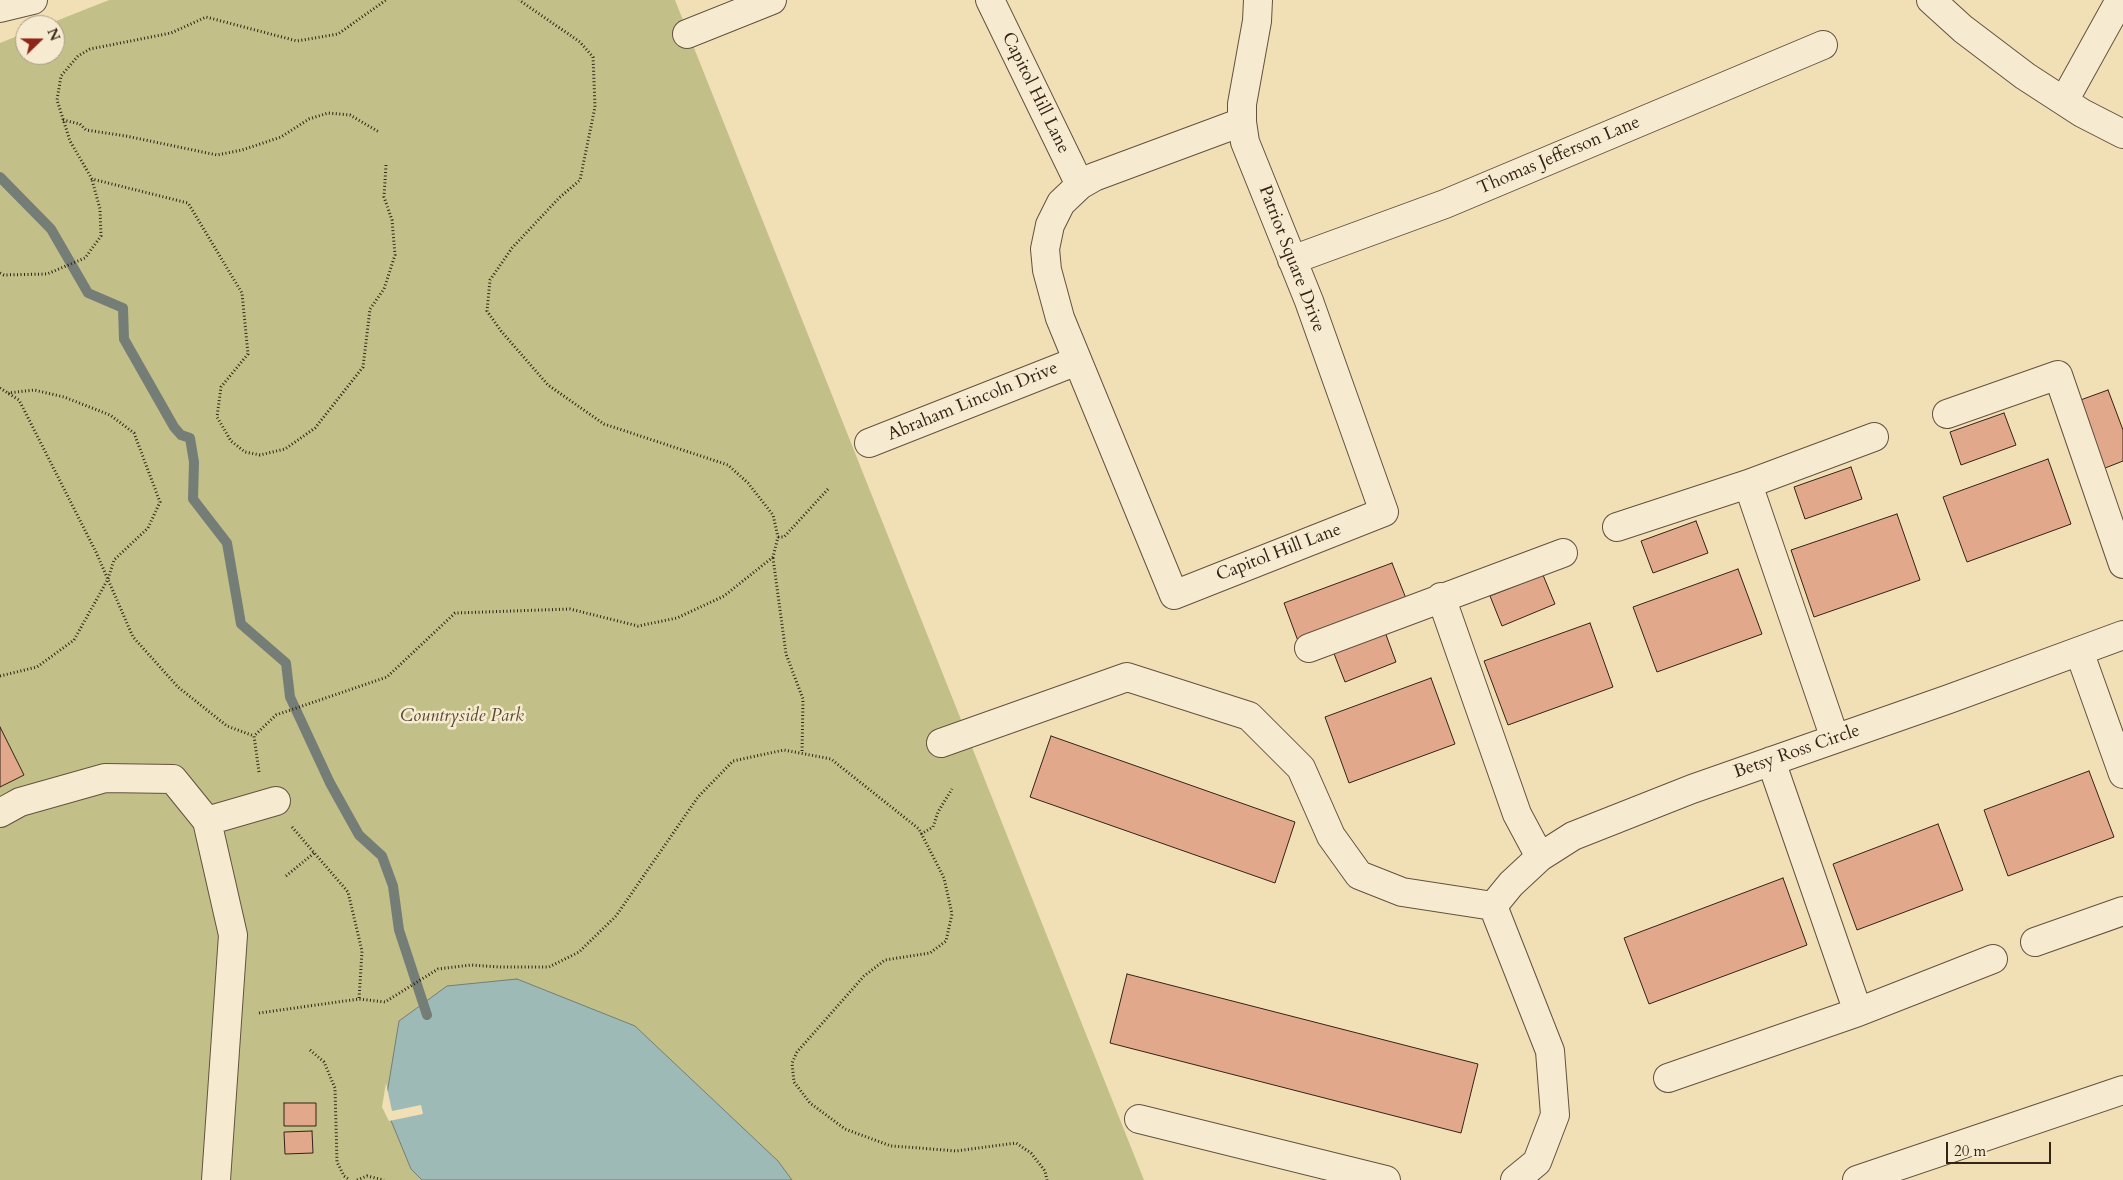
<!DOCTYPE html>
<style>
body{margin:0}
#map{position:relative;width:2123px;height:1180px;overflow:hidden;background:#f1dfb6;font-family:Cardo,serif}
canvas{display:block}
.north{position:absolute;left:15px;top:15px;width:50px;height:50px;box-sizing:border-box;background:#f6ead0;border:1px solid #a89a86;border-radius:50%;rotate:68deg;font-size:14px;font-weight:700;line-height:20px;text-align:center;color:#342317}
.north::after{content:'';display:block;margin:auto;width:18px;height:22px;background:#8f2418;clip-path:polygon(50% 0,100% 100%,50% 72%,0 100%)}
.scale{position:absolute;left:1946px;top:1142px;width:105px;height:22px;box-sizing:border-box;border:2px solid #342317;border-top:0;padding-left:6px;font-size:15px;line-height:18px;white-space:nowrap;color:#342317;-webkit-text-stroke:4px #f6ead0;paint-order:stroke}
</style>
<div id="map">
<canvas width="2123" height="1180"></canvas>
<div class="north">N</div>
<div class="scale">20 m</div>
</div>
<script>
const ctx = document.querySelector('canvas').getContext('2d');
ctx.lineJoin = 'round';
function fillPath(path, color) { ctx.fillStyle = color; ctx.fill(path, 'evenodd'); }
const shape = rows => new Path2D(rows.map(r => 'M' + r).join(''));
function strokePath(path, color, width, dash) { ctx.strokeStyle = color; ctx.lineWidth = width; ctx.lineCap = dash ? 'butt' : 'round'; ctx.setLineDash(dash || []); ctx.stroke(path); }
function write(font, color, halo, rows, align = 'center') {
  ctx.font = font + ' Cardo,serif'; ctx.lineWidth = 5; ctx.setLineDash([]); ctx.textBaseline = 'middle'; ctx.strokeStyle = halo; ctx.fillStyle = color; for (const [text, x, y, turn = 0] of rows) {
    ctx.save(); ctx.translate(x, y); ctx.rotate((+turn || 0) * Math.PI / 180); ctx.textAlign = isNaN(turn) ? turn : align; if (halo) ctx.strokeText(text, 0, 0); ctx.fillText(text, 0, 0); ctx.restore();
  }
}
const green = shape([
 [109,0,675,0,1144,1180,0,1180,0,43,25,33,25,55,55,55,55,25,46,25]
]);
const water = shape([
 [517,979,635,1026,778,1161,792,1180,422,1180,411,1169,385,1106,399,1021,447,986,517,979]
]);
const pier = shape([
 [386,1083,392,1111,421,1105,423,1114,389,1121,382,1107]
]);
const stream = shape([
 [0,177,51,229,88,293,123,308,124,339,174,427,181,435,190,438,194,462,193,499,227,543,241,624,286,663,290,697,330,783,359,835,382,856,393,886,399,930,427,1015]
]);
const building = shape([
 [2108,390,2123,430,2123,461,2100,470,2075,402,2108,390],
 [2004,413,2016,445,1961,465,1950,432,2004,413],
 [2048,459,2071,524,1967,562,1943,497,2048,459],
 [1851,467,1862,499,1805,519,1794,487,1851,467],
 [1897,514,1920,580,1814,617,1791,550,1897,514],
 [1696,521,1708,553,1653,573,1641,541,1696,521],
 [1392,563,1407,601,1298,641,1284,603,1392,563],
 [1738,569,1762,634,1657,672,1633,607,1738,569],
 [1543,575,1555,604,1502,626,1490,596,1543,575],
 [1590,623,1613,687,1508,725,1484,661,1590,623],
 [1385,632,1396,662,1345,682,1333,651,1385,632],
 [1431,678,1455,744,1349,783,1325,717,1431,678],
 [0,727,24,775,0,787,0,727],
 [1051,736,1295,822,1275,883,1030,797,1051,736],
 [2089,771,2114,837,2008,876,1984,810,2089,771],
 [1938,824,1963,890,1857,930,1833,864,1938,824],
 [1783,878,1807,945,1649,1004,1624,938,1783,878],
 [1127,974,1478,1064,1461,1133,1110,1043,1127,974],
 [284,1103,316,1103,316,1126,284,1126,284,1103],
 [312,1131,313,1153,285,1154,284,1132,312,1131]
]);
const path = shape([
 [63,120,80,124,86,130,126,136,217,155,242,150,281,137,309,119,328,113,350,115,379,132],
 [386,165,384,197,392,220,395,255,384,289,370,309,363,367,315,428,285,449,260,455,245,452,231,441,217,417,221,387,248,354,242,293,188,203,92,179,70,141,57,100,61,76,78,56,90,49,171,33,206,17,297,41,338,34,386,0],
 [0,273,4,275,47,274,85,258,101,236,100,209,92,180],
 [0,388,19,400,96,552,133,637,178,687,227,726,254,736],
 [778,537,784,537,829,488],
 [773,558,786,654,803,699,802,753],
 [0,676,37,667,74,640,108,579,114,560,148,528,160,502,134,433,110,415,64,397,34,390,8,393],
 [259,772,254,736,276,715,387,677,455,613,570,609,638,626,677,618,724,596,773,557,778,537,773,515,748,483,728,465,604,424,548,385,501,331,487,311,490,280,512,248,559,198,580,180,595,107,593,57,580,42,519,0],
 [292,827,348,892,362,951,359,999],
 [921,834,933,827,938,812,952,789],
 [286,876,314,853],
 [259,1013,359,999,385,1002,438,969,471,965,499,967,549,967,579,952,616,916,698,797,733,761,784,750,831,759,919,829,944,878,952,914,946,941,930,953,885,960,864,976,797,1052,792,1063,794,1082,810,1103,845,1129,891,1146,919,1148,956,1151,1016,1143,1031,1153,1045,1171,1047,1180],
 [310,1050,324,1062,335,1088,337,1162,344,1176,350,1180],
 [357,1180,367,1176,384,1180]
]);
const minor = shape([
 [990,0,1080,185],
 [1931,0,1963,29,2025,76,2082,113,2123,134],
 [0,8,33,0],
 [687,34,772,0],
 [2064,101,2120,0],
 [1242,122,1094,177,1080,185,1061,203,1050,225,1045,249,1047,270,1060,318,1174,595,1384,512,1309,301,1245,142,1242,122,1242,104,1257,21,1258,0],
 [1292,260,1445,204,1823,45],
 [1947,414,2058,375,2123,564],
 [869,443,1077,361],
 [1748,484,1835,739],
 [1617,527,1748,484,1874,437],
 [1441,597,1517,814,1540,857],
 [1309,648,1563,553],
 [2079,651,2123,774],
 [941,743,1127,677,1249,716,1301,768,1331,836,1359,875,1402,892,1493,906],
 [0,813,20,802,105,778,173,779,207,821,233,935,216,1180],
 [207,821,276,801],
 [1493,906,1511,884,1540,857,1573,836,1692,789,1949,699,2123,635],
 [1493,906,1550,1051,1555,1115,1537,1162,1515,1180],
 [2035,942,2123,911],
 [1858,1012,1993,959],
 [1668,1078,1858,1012,1771,761],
 [1139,1119,1386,1180],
 [1857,1180,2123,1090]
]);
const streetNames = [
 ["Capitol Hill Lane",1035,93,64],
 ["Thomas Jefferson Lane",1559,156,-23],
 ["Patriot Square Drive",1291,259,69],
 ["Abraham Lincoln Drive",973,402,-22],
 ["Capitol Hill Lane",1279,553,-21],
 ["Betsy Ross Circle",1797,752,-19]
];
const parkNames = [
 ["Countryside Park",462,717]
];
fillPath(green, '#c2c088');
fillPath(water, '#9ebab7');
strokePath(water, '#747e77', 1);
fillPath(pier, '#f1dfb6');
strokePath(stream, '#747e77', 10);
fillPath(building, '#e1a88c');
strokePath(building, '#342317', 1);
strokePath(minor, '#63523f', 30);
strokePath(path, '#342317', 3, [1, 2.5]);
strokePath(minor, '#f6ead0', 28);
write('18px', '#342317', '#f6ead0', streetNames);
write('italic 18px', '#584a33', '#f6ead0', parkNames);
</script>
